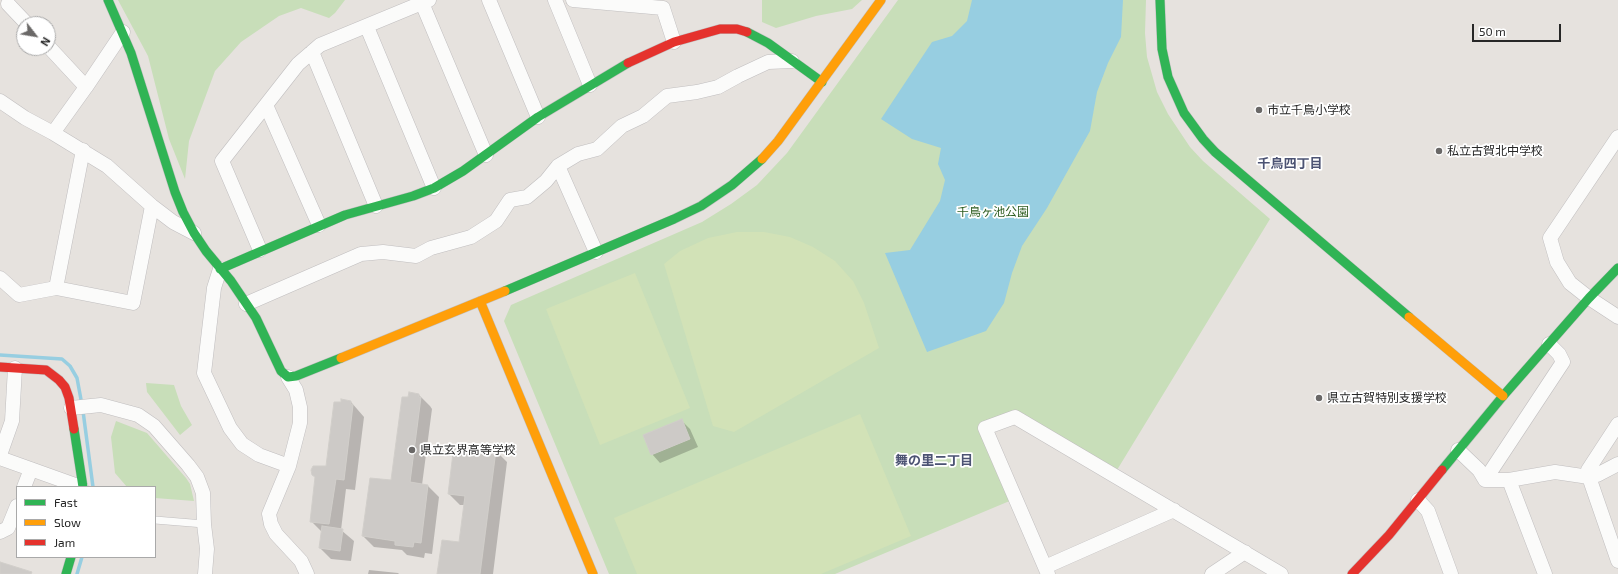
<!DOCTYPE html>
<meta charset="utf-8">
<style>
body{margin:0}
#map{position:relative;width:1618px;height:574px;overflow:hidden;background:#e6e2de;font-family:"Exo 2",sans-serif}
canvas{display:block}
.legend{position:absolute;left:16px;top:486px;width:140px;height:72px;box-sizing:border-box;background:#fff;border:1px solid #a9a9a9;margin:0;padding:5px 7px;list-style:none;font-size:12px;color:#272727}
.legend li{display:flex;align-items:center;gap:8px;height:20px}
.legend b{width:20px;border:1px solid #a9a9a9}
.north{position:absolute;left:16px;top:16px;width:40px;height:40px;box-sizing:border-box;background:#fff;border:1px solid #a9a9a9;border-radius:50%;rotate:121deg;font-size:11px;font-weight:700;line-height:16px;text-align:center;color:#272727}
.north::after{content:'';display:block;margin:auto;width:14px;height:18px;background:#6a6867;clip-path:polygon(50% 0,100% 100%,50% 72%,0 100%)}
.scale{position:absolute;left:1472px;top:24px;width:89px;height:18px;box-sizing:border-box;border:2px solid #272727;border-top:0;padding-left:5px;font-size:12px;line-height:14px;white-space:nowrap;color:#272727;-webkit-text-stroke:3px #fff;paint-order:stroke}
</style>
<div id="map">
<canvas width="1618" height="574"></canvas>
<ul class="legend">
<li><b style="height:5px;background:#30b455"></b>Fast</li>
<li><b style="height:5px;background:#ff9f0a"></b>Slow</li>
<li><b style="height:5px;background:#e5322d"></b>Jam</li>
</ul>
<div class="north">N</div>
<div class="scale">50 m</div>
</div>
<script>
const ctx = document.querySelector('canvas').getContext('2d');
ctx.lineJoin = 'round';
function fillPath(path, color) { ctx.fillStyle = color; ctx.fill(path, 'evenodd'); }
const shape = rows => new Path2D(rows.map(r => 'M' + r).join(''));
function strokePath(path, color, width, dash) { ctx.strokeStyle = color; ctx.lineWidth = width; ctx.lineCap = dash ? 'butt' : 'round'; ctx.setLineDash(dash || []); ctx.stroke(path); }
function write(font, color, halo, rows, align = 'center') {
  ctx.font = font + ' "Exo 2","Noto Sans JP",sans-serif'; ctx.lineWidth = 3.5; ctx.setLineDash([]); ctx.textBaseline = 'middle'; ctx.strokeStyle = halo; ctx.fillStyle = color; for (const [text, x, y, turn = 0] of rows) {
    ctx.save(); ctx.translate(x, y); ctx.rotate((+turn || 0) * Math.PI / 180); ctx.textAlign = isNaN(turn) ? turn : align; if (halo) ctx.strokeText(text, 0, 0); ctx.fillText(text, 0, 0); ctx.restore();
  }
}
const green = shape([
 [118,0,345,0,335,13,329,18,301,8,279,16,241,42,215,71,189,141,185,179,169,139,148,56],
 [762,0,862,0,852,9,816,16,776,28,762,22],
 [898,0,1146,0,1145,33,1147,57,1157,92,1168,114,1190,147,1203,161,1270,219,1117,470,1015,411,978,425,1012,500,835,574,609,574,504,321,511,305,702,222,731,204,757,185,787,153],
 [146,383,174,385,181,406,192,425,180,435,147,392],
 [116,421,147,433,186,478,190,484,194,501,155,498,155,487,127,487,115,473,111,437]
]);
const pitch = shape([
 [737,232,764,232,790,237,813,247,835,261,853,281,864,303,879,348,734,432,713,426,664,264,680,251,708,238],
 [635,273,690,408,600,445,546,309],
 [860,414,911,536,821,574,637,574,614,518]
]);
const water = shape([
 [972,0,1123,0,1121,37,1108,63,1097,92,1090,131,1047,208,1022,246,1012,273,1004,303,986,331,927,352,885,253,910,250,940,201,945,180,938,164,941,148,912,139,881,119,932,42,952,36,967,21]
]);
const shadow = shape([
 [410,394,419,395,430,406,432,409,422,485,428,486,439,497,432,554,425,553,424,558,407,555,402,550,374,547,363,536,392,481],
 [351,402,364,417,355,490,346,489,341,530,354,541,351,561,331,559,320,548,322,532,311,521,327,467],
 [681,420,690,429,698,447,660,463,652,454],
 [496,451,507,462,493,574,438,574,460,544,465,505,460,505,449,494],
 [369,570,398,573,399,574,368,574]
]);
const stream = shape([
 [0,355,62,359,70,366,77,378,82,405],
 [83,411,93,487],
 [77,574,82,557]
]);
const building = shape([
 [409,392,419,394,419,397,421,397,410,482,428,485,421,543,414,542,413,547,395,545,395,541,362,536,370,478,391,480,402,397,408,397,409,392],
 [341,399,351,401,351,404,353,405,344,480,336,479,329,524,310,522,315,477,312,475,311,470,313,466,326,466,334,402,341,402,341,399],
 [682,419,690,439,651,455,643,435,682,419],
 [454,445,496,450,480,574,437,574,442,540,459,542,465,496,448,494,454,445],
 [322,526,343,529,340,551,319,548,322,526],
 [0,562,32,572,31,574,0,574,0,562]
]);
const lane = shape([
 [155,520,204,524]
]);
const street = shape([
 [489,0,538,117],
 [555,0,590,85],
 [573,0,663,8,674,42],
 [422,3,486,155],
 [8,4,27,24],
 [367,27,434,188],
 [48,46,86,87,53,133],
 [312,52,376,206],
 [86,87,123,32],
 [0,101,25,118,53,133,107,166,152,206,173,222,194,233],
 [266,105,319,225],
 [1618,137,1550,238,1557,262,1570,283,1589,298,1618,317],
 [83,150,56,288,133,303,152,206],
 [558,166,596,252],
 [260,250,222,161,298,64,320,45,429,0],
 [220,269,214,288,204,373,230,428,242,444,259,455,289,466],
 [0,278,19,295,56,288],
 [246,304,361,254,383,252,416,256,431,248,471,237,496,221,510,200,527,197,546,181,558,166,578,154,597,149,622,126,643,116,667,96,697,92,718,87,738,76,768,62,792,61],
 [288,377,296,390,300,407,300,423,289,466,269,514,271,524,276,534,301,561,307,574],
 [71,408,101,405,138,415,154,426,188,465,197,477,203,493,204,524,207,549,205,574],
 [1618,424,1588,470,1589,477,1618,561],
 [1458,450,1479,470,1485,480,1509,480,1555,472,1589,477,1597,475,1618,464],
 [0,455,12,421,15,368],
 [0,458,81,487],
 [1485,480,1563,362,1559,354,1549,344],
 [1509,480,1545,574],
 [24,487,31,469],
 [1418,500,1428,511,1451,574],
 [0,532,8,528,17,506],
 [1045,567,1174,510],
 [1048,574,985,428,1015,417,1281,574],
 [1212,574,1245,552]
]);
const fast = shape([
 [108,0,131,53,175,192,183,212,194,233,206,251,231,281,256,318,281,371,288,377,296,376,341,358],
 [1160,0,1162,49,1168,77,1184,113,1203,139,1215,152,1409,317],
 [747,32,768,43,822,82],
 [220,269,345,215,413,196,434,188,463,171,538,117,628,63],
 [505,291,674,219,701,206,732,185,762,159],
 [74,429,83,487],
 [1442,470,1503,396,1589,298,1618,268],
 [66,574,71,557]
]);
const slow = shape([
 [762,159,778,141,881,0],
 [480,301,593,574],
 [1409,317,1503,396],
 [341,358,505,291]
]);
const jam = shape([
 [628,63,674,42,720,29,737,29,747,32],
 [0,367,46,370,59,380,65,387,69,398,74,429],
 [1352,574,1389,535,1442,470]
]);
const markers = [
 [1259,110,4,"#6a6867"],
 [1439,151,4,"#6a6867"],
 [1319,398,4,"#6a6867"],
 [412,450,4,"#6a6867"]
];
const poiNames = [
 ["市立千鳥小学校",1267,110],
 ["私立古賀北中学校",1447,151],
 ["県立古賀特別支援学校",1327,398],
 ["県立玄界高等学校",420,450]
];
const parkNames = [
 ["千鳥ヶ池公園",993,212]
];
const neighbourhoodNames = [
 ["千鳥四丁目",1290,164],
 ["舞の里二丁目",934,461]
];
fillPath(green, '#c8deb9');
fillPath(pitch, '#d2e2b7');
fillPath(water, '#97cee1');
fillPath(shadow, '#0003');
strokePath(stream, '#97cee1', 3.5);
fillPath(building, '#cdcac7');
strokePath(building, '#d1ceca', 1);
strokePath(lane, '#c0bebf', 8);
strokePath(street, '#c0bebf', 15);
strokePath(fast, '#c0bebf', 10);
strokePath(slow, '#c0bebf', 10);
strokePath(jam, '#c0bebf', 10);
strokePath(lane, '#fbfbfa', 7);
strokePath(street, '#fbfbfa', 14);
strokePath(fast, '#30b455', 9);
strokePath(slow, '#ff9f0a', 9);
strokePath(jam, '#e5322d', 9);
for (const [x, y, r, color] of markers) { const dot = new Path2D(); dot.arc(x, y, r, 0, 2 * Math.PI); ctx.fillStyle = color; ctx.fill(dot); strokePath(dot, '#fff', 1.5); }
write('12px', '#272727', '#fff', poiNames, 'left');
write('12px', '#2c5c1f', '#fff', parkNames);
write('bold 13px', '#4c5373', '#fff', neighbourhoodNames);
</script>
